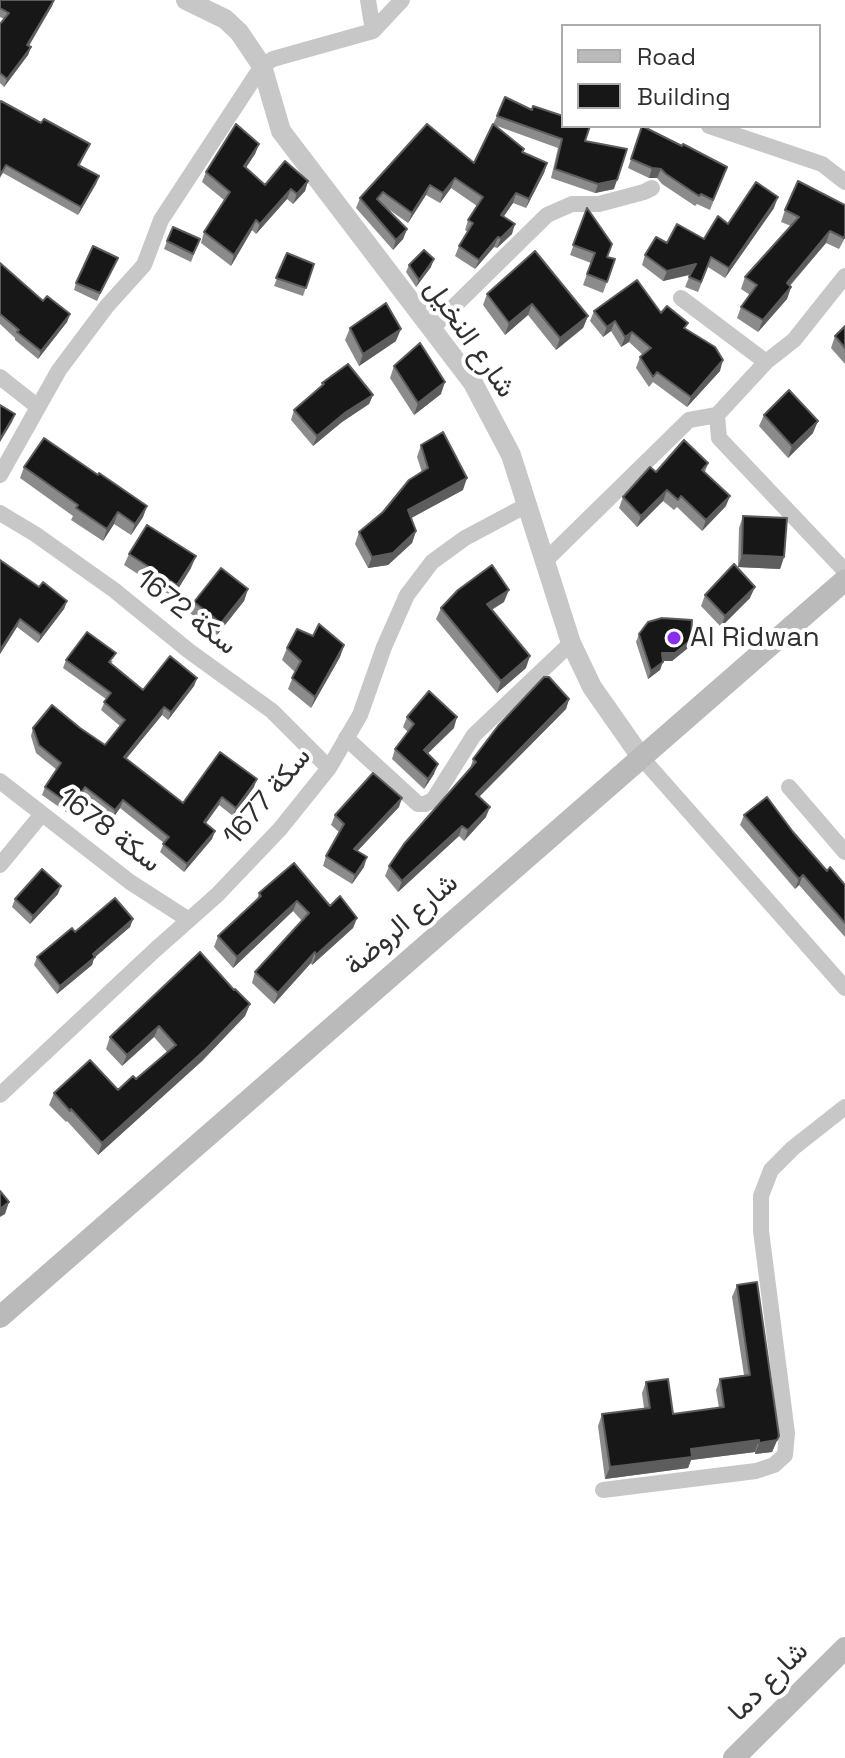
<!DOCTYPE html>
<meta charset="utf-8">
<style>
body{margin:0}
#map{position:relative;width:845px;height:1758px;overflow:hidden;background:#fff;font-family:"Space Grotesk",sans-serif}
canvas{display:block}
.legend{position:absolute;left:561px;top:24px;width:260px;height:104px;box-sizing:border-box;background:#fff;border:2px solid #acacac;margin:0;padding:10px 14px;list-style:none;font-size:24px;color:#303030}
.legend li{display:flex;align-items:center;gap:16px;height:40px}
.legend b{width:40px;border:2px solid #acacac}
</style>
<div id="map">
<canvas width="845" height="1758"></canvas>
<ul class="legend">
<li><b style="height:10px;background:#bababa"></b>Road</li>
<li><b style="height:22px;background:#171717"></b>Building</li>
</ul>
</div>
<script>
const ctx = document.querySelector('canvas').getContext('2d');
ctx.lineJoin = 'round';
const shape = rows => new Path2D(rows.map(r => 'M' + r).join(''));
function strokePath(path, color, width, dash) { ctx.strokeStyle = color; ctx.lineWidth = width; ctx.lineCap = dash ? 'butt' : 'round'; ctx.setLineDash(dash || []); ctx.stroke(path); }
function fillPath(path, color) { ctx.fillStyle = color; ctx.fill(path, 'evenodd'); }
function write(font, color, halo, rows, align = 'center') {
  ctx.font = font + ' "Space Grotesk",Vazirmatn,sans-serif'; ctx.lineWidth = 8; ctx.setLineDash([]); ctx.textBaseline = 'middle'; ctx.strokeStyle = halo; ctx.fillStyle = color; for (const [text, x, y, turn = 0] of rows) {
    ctx.save(); ctx.translate(x, y); ctx.rotate((+turn || 0) * Math.PI / 180); ctx.textAlign = isNaN(turn) ? turn : align; if (halo) ctx.strokeText(text, 0, 0); ctx.fillText(text, 0, 0); ctx.restore();
  }
}
const minor = shape([
 [373,31,402,0],
 [709,126,822,164,845,182],
 [681,298,766,362],
 [431,329,547,215,572,204,599,204,644,192,652,188],
 [0,377,38,407],
 [717,415,719,438,845,571],
 [0,475,59,370,107,306,144,265,161,220,262,66,273,59,373,31,368,0],
 [0,513,35,534,114,590,189,651,272,711,329,768],
 [545,561,689,420,717,415,766,362,794,340,845,276],
 [346,738,418,804,425,804,433,800,474,735,571,643],
 [641,757,845,988],
 [0,781,130,882,189,920],
 [789,787,845,852],
 [0,865,42,814],
 [0,1095,155,950,217,895,280,829,329,768,360,715,384,647,407,595,432,562,465,538,527,505],
 [603,1490,756,1471,774,1465,785,1455,787,1433,761,1231,761,1196,771,1170,793,1148,845,1107]
]);
const tertiary = shape([
 [186,0,225,19,239,32,262,66,281,131,473,383,511,455,571,643,592,687,641,757]
]);
const secondary = shape([
 [0,1317,845,580],
 [734,1758,845,1648]
]);
const wall = shape([
 [0,0,54,0,52,6,29,46,31,47,28,55,4,87,0,83,0,24,4,19,0,17],
 [0,104,90,144,80,165,99,176,96,184,78,215,3,173,0,178],
 [497,116,585,141,614,189,595,193,551,178,558,148,497,126,523,153,547,163,544,173,526,208,513,203,503,217,512,234,497,248,494,247,475,269,455,256,459,246,468,232,465,230,468,220,477,206,451,188,440,203,426,195,408,223,381,204,407,229,403,239,393,250,356,208,360,198,474,163],
 [642,126,682,146,727,167,710,210,697,204,695,206,662,184,657,178,649,178,628,168],
 [259,144,255,154,246,168,265,185,308,181,305,191,293,204,287,199,256,234,252,230,231,266,201,243,204,232,224,200,202,182,206,172],
 [845,205,845,238,839,249,826,243,790,286,791,287,787,299,758,332,737,318,741,307,750,295,741,289,745,277,791,226,781,222,785,210],
 [587,208,607,257,615,259,603,293,583,285,591,263,570,255],
 [774,208,725,278,708,267,698,292,685,287,690,275,663,281,642,265,645,255,667,243,704,239,728,224],
 [200,239,191,262,164,249,167,241],
 [287,253,314,264,303,296,274,286],
 [118,258,97,301,74,290,76,283],
 [0,263,43,301,70,314,67,322,38,359,15,340,15,338,0,324],
 [409,265,431,267,416,287,406,272],
 [487,294,588,316,583,328,556,350,528,315,505,335,483,305],
 [594,311,661,313,685,329,720,371,687,407,653,382,649,387,636,368,640,357,643,355,629,342,621,347,611,331,603,337,590,321],
 [845,326,845,364,831,348,835,336],
 [350,328,396,341,359,366,345,340],
 [394,366,441,394,414,415,390,378],
 [322,383,373,395,369,404,342,422,313,446,291,420,294,410,321,387],
 [764,415,813,433,788,458,759,426],
 [421,445,463,490,411,518,416,531,412,543,388,565,368,568,355,544,359,532,383,512,422,472,417,457],
 [708,463,705,472,726,506,702,531,677,507,674,510,663,501,637,527,619,508,623,497,656,472],
 [24,467,98,475,147,506,143,517,131,535,114,524,103,541,71,520,73,516,20,478],
 [743,516,784,557,780,569,738,567,739,528],
 [129,554,191,568,173,597,124,565],
 [0,560,39,587,67,601,64,609,38,643,17,627,0,654],
 [248,589,244,601,217,635,190,613,194,602],
 [705,595,750,598,721,627,701,606],
 [504,602,492,610,526,668,497,693,436,619,441,608],
 [639,634,691,640,688,648,672,661,662,661,660,670,648,679,636,642],
 [313,636,344,645,340,657,311,708,288,689,295,672,282,660,287,648],
 [66,660,113,661,111,663,143,690,197,678,194,686,168,720,162,715,126,759,183,803,254,787,233,816,219,805,206,823,215,831,212,839,184,872,160,852,164,843,120,808,113,818,82,795,69,814,42,795,45,787,57,770,36,753,31,736,33,728,80,728,105,745,120,726,101,710,106,699,63,668],
 [569,699,566,709,479,797,486,817,464,841,459,836,398,892,385,876,389,866,470,769,473,759],
 [407,717,454,728,427,754,434,774,424,789,392,759,395,749,408,732,403,727],
 [399,807,357,851,364,867,352,884,323,866,326,856,339,832,331,825,335,815],
 [744,815,793,832,827,871,845,885,845,937,799,885,795,889,740,825],
 [259,893,330,906,357,918,353,928,312,965,311,963,274,1004,252,983,255,972,302,921,293,911,233,968,214,947,218,936,257,900],
 [58,894,30,924,12,907,15,899],
 [133,919,130,927,94,958,92,965,57,994,34,965,37,957,75,932],
 [234,990,250,1004,245,1016,202,1061,98,1155,67,1121,66,1122,49,1105,54,1093,118,1090,136,1079,167,1052,154,1037,122,1066,106,1049,110,1037],
 [737,1285,779,1436,772,1452,755,1454,755,1452,691,1460,688,1468,605,1479,598,1426,602,1414,644,1408,642,1393,646,1382,673,1414,719,1408,716,1390,720,1379,744,1375,732,1297]
]);
const shadedWall = shape([
 [54,0,52,6,25,52,27,45],
 [31,47,28,55,4,87,7,79],
 [259,144,255,154,240,176,244,166],
 [547,163,544,173,526,208,529,199],
 [652,168,661,169,657,178,649,178],
 [99,176,96,184,78,215,81,207],
 [455,178,451,188,440,203,443,193],
 [617,180,614,189,595,193,598,184],
 [308,181,305,191,293,204,297,194],
 [430,185,426,195,408,223,412,213],
 [291,189,287,199,256,234,260,224],
 [516,193,513,203,498,225,501,215],
 [778,197,774,208,725,278,729,268],
 [256,220,252,230,231,266,234,255],
 [515,224,512,234,497,248,501,238],
 [407,229,403,239,393,250,396,240],
 [830,231,826,243,782,294,787,283],
 [498,237,494,247,475,269,479,260],
 [434,259,431,267,416,287,419,280],
 [696,264,692,274,663,281,667,271],
 [791,287,787,299,758,332,763,320],
 [532,304,528,315,505,335,509,323],
 [70,314,67,322,38,359,41,351],
 [588,316,583,328,556,350,560,338],
 [615,321,611,331,603,337,607,327],
 [401,329,396,341,359,366,363,354],
 [632,332,629,342,621,347,625,337],
 [723,360,720,371,687,407,691,397],
 [445,382,441,394,414,415,418,403],
 [373,395,369,404,342,422,313,446,317,436,346,412],
 [15,414,12,422,0,442,0,439],
 [818,421,813,433,788,458,792,446],
 [467,478,463,490,404,522,408,510],
 [667,490,663,501,637,527,641,516],
 [730,496,726,506,702,531,706,520],
 [147,506,143,517,131,535,135,524],
 [118,512,114,524,103,541,107,529],
 [416,531,412,543,388,565,368,568,372,557],
 [742,555,784,557,780,569,738,567],
 [196,556,191,568,173,597,177,585],
 [755,587,750,598,721,627,725,616],
 [248,589,244,601,217,635,221,623],
 [509,590,504,602,482,615,487,604],
 [67,601,64,609,38,643,41,635],
 [20,619,17,627,0,654,0,650],
 [691,640,688,648,672,661,660,661,662,653],
 [344,645,340,657,311,708,315,697],
 [530,656,526,668,497,693,501,681],
 [663,662,660,670,648,679,651,671],
 [197,678,194,686,168,720,171,712],
 [569,699,566,709,472,804,476,794],
 [164,707,162,715,121,765,124,757],
 [457,717,454,728,420,761,424,750],
 [438,764,434,774,424,789,428,779],
 [257,779,254,787,233,816,236,808],
 [85,787,82,795,69,814,72,806],
 [222,797,219,805,201,830,204,822],
 [402,798,399,807,350,859,354,849],
 [123,800,120,808,113,818,115,810],
 [490,807,486,817,464,841,468,830],
 [462,826,459,836,398,892,402,881],
 [215,831,212,839,184,872,187,864],
 [367,857,364,867,352,884,355,875],
 [803,875,799,885,795,889,799,879],
 [61,886,58,894,30,924,33,916],
 [297,901,293,911,233,968,237,957],
 [357,918,353,928,312,965,316,955],
 [133,919,130,927,94,958,92,965,57,994,60,986,93,954],
 [315,952,311,963,274,1004,278,993],
 [250,1004,245,1016,202,1061,98,1155,102,1143],
 [159,1026,154,1037,122,1066,127,1055],
 [9,1202,5,1214,0,1217,0,1209],
 [779,1436,772,1452,755,1454,759,1443],
 [759,1440,755,1452,691,1460,688,1468,605,1479,610,1467,691,1449]
]);
const building = shape([
 [0,0,54,0,27,45,31,47,7,79,0,73,0,24,9,13,0,8,0,0],
 [505,97,532,110,533,106,563,116,563,126,590,126,585,141,627,149,617,180,598,184,555,169,562,139,497,116,505,97],
 [1,101,41,123,44,119,90,144,78,165,99,176,81,207,6,165,0,175,0,104,1,101],
 [236,124,259,144,244,166,265,185,285,161,308,181,297,194,291,189,260,224,256,220,234,255,204,232,230,192,206,172,236,124],
 [427,124,474,163,493,124,524,149,522,152,547,163,529,199,516,193,501,215,515,224,501,238,498,237,479,260,459,246,473,223,468,220,483,197,455,178,443,193,430,185,412,213,383,192,377,199,407,229,396,240,360,198,427,124],
 [642,126,682,146,683,144,727,167,713,200,701,194,699,196,666,174,661,169,652,168,631,159,642,126],
 [798,181,845,205,845,235,844,238,830,231,787,283,791,287,763,320,741,307,757,285,745,277,799,217,785,210,798,181],
 [756,182,778,197,729,268,711,257,701,282,689,277,696,264,667,271,645,255,656,237,667,243,677,224,704,239,718,216,728,224,756,182],
 [587,208,612,244,607,257,615,259,607,282,587,274,595,253,573,245,587,208],
 [173,227,200,239,193,254,167,241,173,227],
 [93,246,118,258,100,293,76,283,93,246],
 [424,250,434,259,419,280,409,265,424,250],
 [535,251,588,316,560,338,532,304,509,323,487,294,535,251],
 [287,253,314,264,306,288,276,278,287,253],
 [0,263,43,301,47,296,70,314,41,351,17,332,19,330,0,314,0,263],
 [637,280,661,313,667,306,688,323,684,328,715,347,723,360,691,397,657,372,653,377,640,357,651,348,632,332,625,337,615,321,607,327,594,311,637,280],
 [386,303,401,329,363,354,350,328,386,303],
 [845,326,845,348,835,336,845,326],
 [420,343,445,382,418,403,394,366,420,343],
 [348,364,373,395,346,412,317,436,294,410,324,384,322,383,348,364],
 [789,390,818,421,792,446,764,415,789,390],
 [0,405,15,414,0,439,0,405],
 [443,432,467,478,408,510,416,531,393,553,372,557,359,532,383,512,409,480,428,468,421,445,443,432],
 [44,438,98,475,99,473,147,506,135,524,118,512,107,529,76,508,78,505,24,467,44,438],
 [684,440,708,463,702,470,730,496,706,520,681,496,678,500,667,490,641,516,623,497,650,467,656,472,684,440],
 [743,516,787,518,784,557,742,555,743,516],
 [147,525,196,556,177,585,129,554,147,525],
 [0,560,39,587,43,582,67,601,41,635,20,619,0,650,0,560],
 [734,564,755,587,725,616,705,595,734,564],
 [492,565,509,590,487,604,530,656,501,681,441,608,458,590,492,565],
 [221,568,248,589,221,623,194,602,221,568],
 [662,618,692,620,691,640,675,653,662,653,663,662,651,671,639,634,648,622,662,618],
 [319,624,344,645,315,697,292,678,301,661,287,648,297,629,313,636,319,624],
 [87,632,116,653,109,662,143,690,170,656,197,678,171,712,164,707,124,757,183,803,220,752,257,779,236,808,222,797,204,822,215,831,187,864,163,844,169,837,123,800,115,810,85,787,72,806,45,787,61,763,39,745,33,728,52,705,80,728,105,745,125,720,104,702,111,693,66,660,87,632],
 [544,677,549,677,569,699,476,794,490,807,468,830,462,826,402,881,389,866,404,844,476,762,473,759,498,726,544,677],
 [429,691,457,717,424,750,438,764,428,779,395,749,414,724,407,717,429,691],
 [373,773,402,798,354,849,367,857,355,875,326,856,344,824,335,815,373,773],
 [767,797,793,832,827,871,830,867,845,885,845,923,803,875,799,879,744,815,767,797],
 [294,863,330,906,340,896,357,918,316,955,315,952,278,993,255,972,309,913,297,901,237,957,218,936,261,896,259,893,294,863],
 [42,869,61,886,33,916,15,899,42,869],
 [115,898,133,919,93,954,95,957,60,986,37,957,72,928,75,932,115,898],
 [200,952,234,990,235,989,250,1004,206,1049,102,1143,71,1109,70,1111,54,1093,90,1060,118,1090,133,1076,136,1079,176,1045,159,1026,127,1055,110,1037,200,952],
 [0,1191,9,1202,0,1209,0,1191],
 [757,1282,779,1436,777,1440,759,1443,759,1440,691,1449,692,1457,610,1467,602,1414,650,1408,646,1382,668,1379,673,1414,724,1407,720,1379,750,1375,737,1285,757,1282]
]);
const markers = [
 [674,638,8,"#872fe9"]
];
const streetNames = [
 ["شارع النخيل",469,339,55],
 ["سكة 1672",186,613,38],
 ["سكة 1677",268,797,-50],
 ["سكة 1678",109,831,37],
 ["شارع الروضة",402,925,-41],
 ["شارع دما",769,1682,-45]
];
const poiNames = [
 ["Al Ridwan",690,638]
];
strokePath(minor, '#c7c7c7', 16);
strokePath(tertiary, '#c7c7c7', 20);
strokePath(secondary, '#bababa', 22);
fillPath(wall, '#8b8b8b');
fillPath(shadedWall, '#5d5d5d');
fillPath(building, '#171717');
strokePath(building, '#5d5d5d', 2);
for (const [x, y, r, color] of markers) { const dot = new Path2D(); dot.arc(x, y, r, 0, 2 * Math.PI); ctx.fillStyle = color; ctx.fill(dot); strokePath(dot, '#fff', 3); }
write('28px', '#303030', '#fff', streetNames);
write('28px', '#303030', '#fff', poiNames, 'left');
</script>
